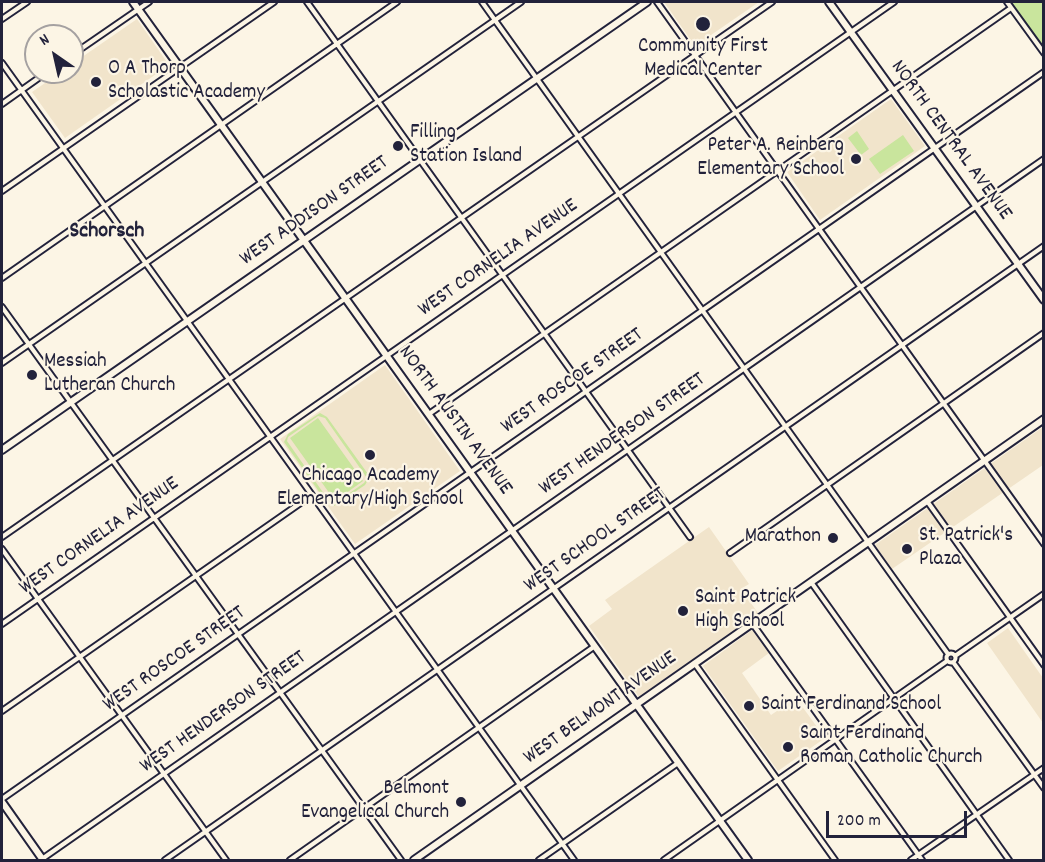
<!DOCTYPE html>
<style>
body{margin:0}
#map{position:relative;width:1045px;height:862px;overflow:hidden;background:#fcf5e5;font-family:Dekko,sans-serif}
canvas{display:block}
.frame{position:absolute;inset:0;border:3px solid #22223b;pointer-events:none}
.north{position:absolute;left:24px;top:24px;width:60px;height:60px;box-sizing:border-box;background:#fcf5e5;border:2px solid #a5a1a1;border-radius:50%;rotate:326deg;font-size:16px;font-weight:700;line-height:24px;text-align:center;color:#22223b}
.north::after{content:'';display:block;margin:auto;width:21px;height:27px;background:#22223b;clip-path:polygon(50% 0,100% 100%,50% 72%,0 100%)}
.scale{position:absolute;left:826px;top:811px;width:141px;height:27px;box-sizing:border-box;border:3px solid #22223b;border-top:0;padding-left:8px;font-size:18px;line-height:21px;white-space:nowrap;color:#22223b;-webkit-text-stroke:4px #fcf5e5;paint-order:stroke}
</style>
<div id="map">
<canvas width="1045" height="862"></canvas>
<div class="frame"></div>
<div class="north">N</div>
<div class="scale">200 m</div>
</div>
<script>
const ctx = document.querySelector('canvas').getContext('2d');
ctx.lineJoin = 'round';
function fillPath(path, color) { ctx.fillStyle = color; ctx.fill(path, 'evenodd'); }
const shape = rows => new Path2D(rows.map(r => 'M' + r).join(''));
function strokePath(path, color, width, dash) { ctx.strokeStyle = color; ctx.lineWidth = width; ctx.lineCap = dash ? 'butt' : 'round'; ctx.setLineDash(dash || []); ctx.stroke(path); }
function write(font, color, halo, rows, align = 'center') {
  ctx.font = font + ' Dekko,sans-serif'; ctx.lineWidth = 4.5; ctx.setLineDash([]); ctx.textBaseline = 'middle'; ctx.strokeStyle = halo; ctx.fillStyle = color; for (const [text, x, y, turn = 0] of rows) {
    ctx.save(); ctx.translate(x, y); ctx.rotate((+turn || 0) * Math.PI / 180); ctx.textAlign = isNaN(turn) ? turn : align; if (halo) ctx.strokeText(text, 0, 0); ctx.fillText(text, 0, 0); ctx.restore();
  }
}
const built = shape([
 [664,2,759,2,695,46],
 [137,19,169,65,65,138,32,92,61,72,72,72,72,64],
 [891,99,925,146,820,220,787,172],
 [385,365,460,471,355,544,280,439],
 [1043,427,1043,465,892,569,875,545],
 [709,527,749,584,741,589,758,613,639,697,589,626,612,609,605,600],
 [1008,628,1043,678,1043,723,987,643],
 [752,630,769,653,742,673,771,715,796,698,825,738,778,771,703,666]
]);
const green = shape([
 [1010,2,1043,2,1043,49],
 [857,131,869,149,861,155,848,138],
 [903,135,914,151,880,174,869,159],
 [320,413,327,417,368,474,369,478,365,485,334,506,327,503,284,442,288,434],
 [318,416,325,418,367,478,364,483,334,504,329,501,287,441,288,437],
 [318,418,363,481,335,501,290,438]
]);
const street = shape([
 [307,2,690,537],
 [482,2,948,654],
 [657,2,1044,544],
 [1007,2,1044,53],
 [2,19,27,2],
 [72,55,149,2],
 [2,63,574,860],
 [2,104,47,72],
 [2,191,274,2],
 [2,278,397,2],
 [2,307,401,860],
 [2,363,521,2],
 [429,414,1011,8],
 [927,501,1044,665],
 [2,537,772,2],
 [2,549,226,860],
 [730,553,1044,333],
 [811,582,1009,860],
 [752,623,922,860],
 [2,624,894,2],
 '946.5 658a4.5 4.5 0 1 1 9 0a4.5 4.5 0 1 1-9 0Z',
 [955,656,1044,594],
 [953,662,1044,788],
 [695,664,835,860],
 [2,711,312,495],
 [2,799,1044,72],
 [42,859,1044,159],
 [165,860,1044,246],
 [290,860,595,646],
 [539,860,678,763],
 [664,860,947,661],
 [911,860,1044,768]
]);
const secondary = shape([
 [133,2,748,860],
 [829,2,1044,300],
 [2,450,647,2],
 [2,802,43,860],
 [414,860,1044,419]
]);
const markers = [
 [703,24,8,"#22223b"],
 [96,82,6,"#22223b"],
 [398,146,6,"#22223b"],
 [856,159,6,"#22223b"],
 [32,375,6,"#22223b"],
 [370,455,6,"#22223b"],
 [833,538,6,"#22223b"],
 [907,549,6,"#22223b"],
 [683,611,6,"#22223b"],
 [749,706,6,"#22223b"],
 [788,747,6,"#22223b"],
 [461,802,6,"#22223b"]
];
const poiNames = [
 ["Community First",703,48,"center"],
 ["Medical Center",703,72,"center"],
 ["O A Thorp",108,70],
 ["Scholastic Academy",108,94],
 ["Filling",410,134],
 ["Station Island",410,158],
 ["Peter A. Reinberg",844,147,"right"],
 ["Elementary School",844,171,"right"],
 ["Messiah",44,363],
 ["Lutheran Church",44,387],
 ["Chicago Academy",370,477,"center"],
 ["Elementary/High School",370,501,"center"],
 ["St. Patrick's",919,537],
 ["Plaza",919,561],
 ["Marathon",821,538,"right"],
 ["Saint Patrick",695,599],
 ["High School",695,623],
 ["Saint Ferdinand School",761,706],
 ["Saint Ferdinand",800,735],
 ["Roman Catholic Church",800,759],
 ["Belmont",449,790,"right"],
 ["Evangelical Church",449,814,"right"]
];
const streetNames = [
 ["NORTH CENTRAL AVENUE",950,141,54],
 ["WEST ADDISON STREET",315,212,-35],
 ["WEST CORNELIA AVENUE",499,259,-35],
 ["WEST ROSCOE STREET",573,382,-35],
 ["NORTH AUSTIN AVENUE",454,421,54],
 ["WEST HENDERSON STREET",623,435,-35],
 ["WEST CORNELIA AVENUE",100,537,-35],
 ["WEST SCHOOL STREET",596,541,-35],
 ["WEST ROSCOE STREET",175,660,-35],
 ["WEST BELMONT AVENUE",601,709,-35],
 ["WEST HENDERSON STREET",224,713,-35]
];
const neighbourhoodNames = [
 ["Schorsch",107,233]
];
fillPath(built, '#f1e4cb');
fillPath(green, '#c9e59d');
strokePath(street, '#22223b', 8);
strokePath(secondary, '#22223b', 10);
strokePath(street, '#fcf5e5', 4);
strokePath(secondary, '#fcf5e5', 6);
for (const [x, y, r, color] of markers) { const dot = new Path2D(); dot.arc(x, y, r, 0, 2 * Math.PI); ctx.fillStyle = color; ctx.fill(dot); strokePath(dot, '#fcf5e5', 2); }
write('21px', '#22223b', '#fcf5e5', poiNames, 'left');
write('21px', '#22223b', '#fcf5e5', streetNames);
write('bold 22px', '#22223b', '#fcf5e5', neighbourhoodNames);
</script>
